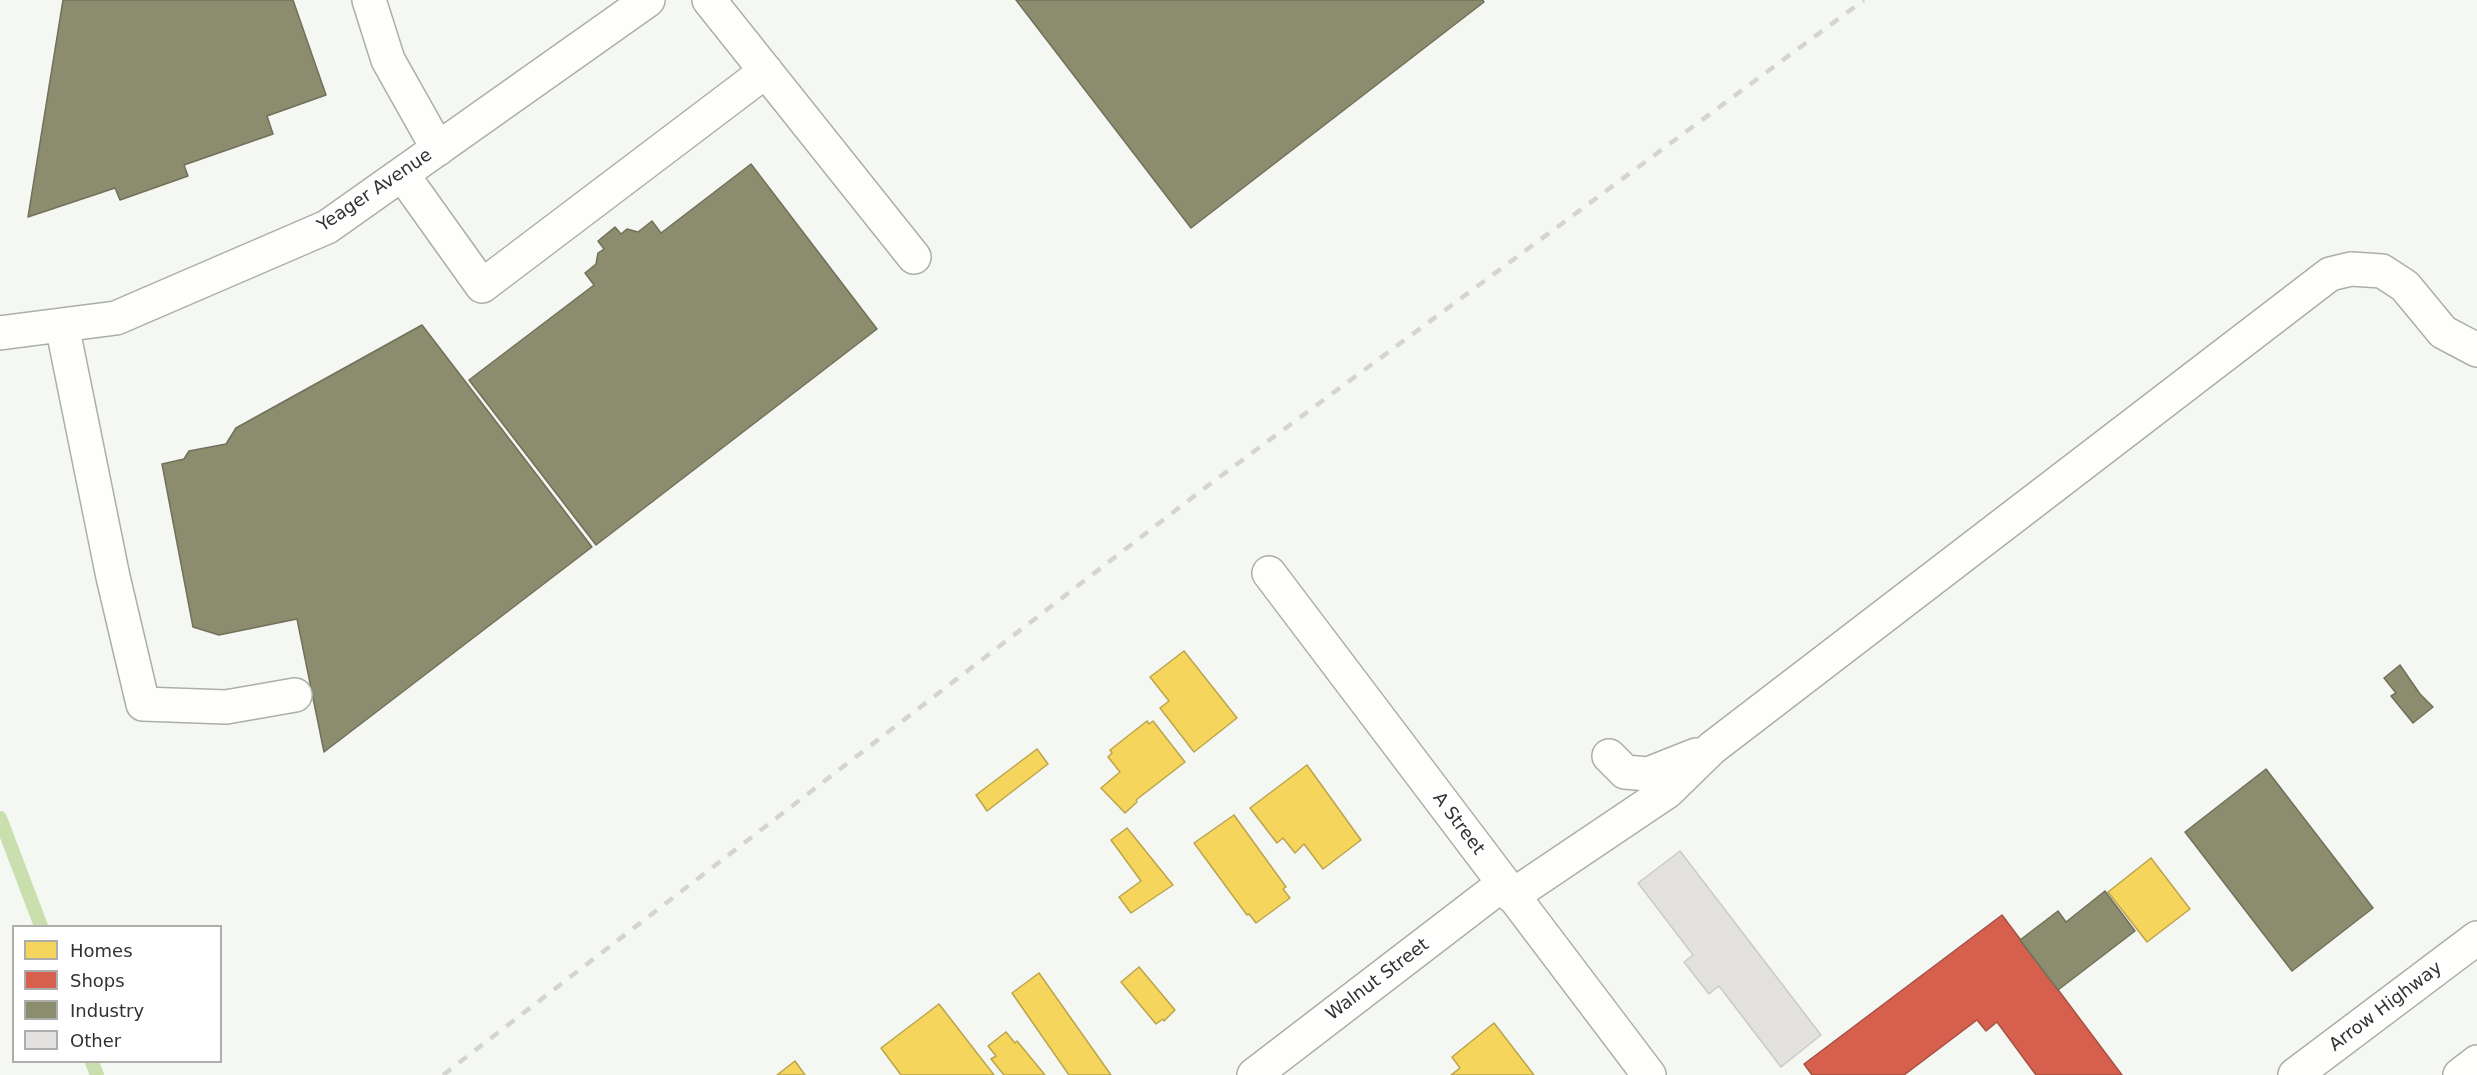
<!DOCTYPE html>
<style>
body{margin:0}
#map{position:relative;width:2477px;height:1075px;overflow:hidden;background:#f5f8f2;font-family:"DejaVu Sans",sans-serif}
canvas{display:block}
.legend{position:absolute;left:12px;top:925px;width:210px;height:138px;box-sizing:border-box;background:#fff;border:2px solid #adadab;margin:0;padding:8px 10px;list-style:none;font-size:18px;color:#31332e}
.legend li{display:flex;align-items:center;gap:12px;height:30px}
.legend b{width:30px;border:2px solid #adadab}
</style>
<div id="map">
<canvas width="2477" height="1075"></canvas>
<ul class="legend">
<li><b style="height:16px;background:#f6d55c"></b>Homes</li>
<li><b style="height:16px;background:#d6604d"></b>Shops</li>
<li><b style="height:16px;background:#8c8c6e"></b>Industry</li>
<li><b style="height:16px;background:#e2e1df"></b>Other</li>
</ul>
</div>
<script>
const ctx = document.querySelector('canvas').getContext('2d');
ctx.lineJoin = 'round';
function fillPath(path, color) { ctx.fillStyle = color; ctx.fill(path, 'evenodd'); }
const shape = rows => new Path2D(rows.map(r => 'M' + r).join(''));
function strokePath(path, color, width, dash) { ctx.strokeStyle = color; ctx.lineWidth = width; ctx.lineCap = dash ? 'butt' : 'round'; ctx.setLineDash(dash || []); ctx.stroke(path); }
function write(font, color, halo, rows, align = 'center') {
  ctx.font = font + ' "DejaVu Sans",sans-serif'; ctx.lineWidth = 6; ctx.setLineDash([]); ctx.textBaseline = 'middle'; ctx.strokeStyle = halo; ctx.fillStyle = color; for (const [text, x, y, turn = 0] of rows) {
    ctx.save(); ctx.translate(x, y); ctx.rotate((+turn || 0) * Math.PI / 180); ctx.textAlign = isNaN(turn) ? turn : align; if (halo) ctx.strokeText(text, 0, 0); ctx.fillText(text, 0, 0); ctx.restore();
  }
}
const homes = shape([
 [1184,651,1237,718,1194,752,1160,708,1169,701,1150,677,1184,651],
 [1147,721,1149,724,1153,721,1185,762,1136,800,1137,802,1125,813,1101,788,1120,772,1108,757,1112,753,1110,750,1147,721],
 [1037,749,1048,764,987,811,976,795,1037,749],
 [1307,765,1361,840,1323,869,1304,844,1295,853,1283,838,1277,843,1250,808,1307,765],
 [1234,815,1286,887,1283,889,1290,898,1256,923,1249,914,1247,915,1194,843,1234,815],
 [1127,828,1173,885,1131,913,1119,897,1141,881,1111,840,1127,828],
 [2151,858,2190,909,2147,942,2108,892,2151,858],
 [1139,967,1175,1010,1164,1021,1163,1019,1156,1024,1121,982,1139,967],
 [1039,973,1111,1075,1069,1075,1012,993,1039,973],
 [939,1004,994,1075,901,1075,881,1048,939,1004],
 [1494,1023,1534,1075,1451,1075,1460,1068,1452,1057,1494,1023],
 [1006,1032,1015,1043,1017,1041,1045,1075,1004,1075,991,1059,996,1056,988,1046,1006,1032],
 [795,1061,805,1075,777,1075,795,1061]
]);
const shops = shape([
 [2002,915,2122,1075,2036,1075,1997,1022,1986,1031,1977,1020,1904,1075,1812,1075,1804,1064,2002,915]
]);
const industry = shape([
 [63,0,293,0,326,95,267,116,273,134,184,165,188,176,120,200,115,188,28,217,63,0],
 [1016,0,1483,0,1484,2,1191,228,1016,0],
 [751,164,877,329,596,545,469,380,594,285,585,273,596,264,598,253,604,249,598,241,615,227,621,234,627,229,638,232,652,221,661,233,751,164],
 [422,325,592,547,324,752,297,619,219,635,193,627,162,464,184,459,189,451,226,444,236,428,422,325],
 [2400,665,2420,694,2433,707,2413,723,2391,696,2396,693,2384,678,2400,665],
 [2266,769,2373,908,2292,971,2185,832,2266,769],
 [2105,891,2135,931,2058,990,2020,940,2058,911,2066,922,2105,891]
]);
const stream = shape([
 [0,818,41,926],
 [92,1062,97,1075]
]);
const building = shape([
 [1680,851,1821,1035,1781,1067,1719,986,1709,994,1684,962,1693,955,1638,883,1680,851]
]);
const minor = shape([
 [369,0,388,60,438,149],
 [709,0,914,257],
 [402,174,482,286,766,71],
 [62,325,113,577,143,704,226,707,295,695],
 [0,333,116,318,327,227,648,0],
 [1269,573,1649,1075],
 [1609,756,1625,772,1648,774,1696,755],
 [1512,896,1668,791,1712,748,2330,274,2351,269,2382,271,2405,286,2443,332,2477,350],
 [1254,1075,1503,884]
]);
const major = shape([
 [2295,1075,2477,938],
 [2460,1075,2477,1062]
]);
const rail = shape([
 [443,1075,1206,487,1864,0]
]);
const streetNames = [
 ["Yeager Avenue",375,191,-34],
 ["A Street",1458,824,53],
 ["Walnut Street",1378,980,-37],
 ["Arrow Highway",2386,1007,-37]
];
fillPath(homes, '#f6d55c');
strokePath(homes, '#bba44e', 1.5);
fillPath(shops, '#d6604d');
strokePath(shops, '#a45244', 1.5);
fillPath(industry, '#8c8c6e');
strokePath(industry, '#71715b', 1.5);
strokePath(stream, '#cadfae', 14);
fillPath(building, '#e2e1df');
strokePath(building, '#cccac9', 1.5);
strokePath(minor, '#abaea9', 36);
strokePath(major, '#abaea9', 36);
strokePath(minor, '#fefefd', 33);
strokePath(major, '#fefefd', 33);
strokePath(rail, '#d4d4d3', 4.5, [10, 10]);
write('18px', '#31332e', '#fff', streetNames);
</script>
